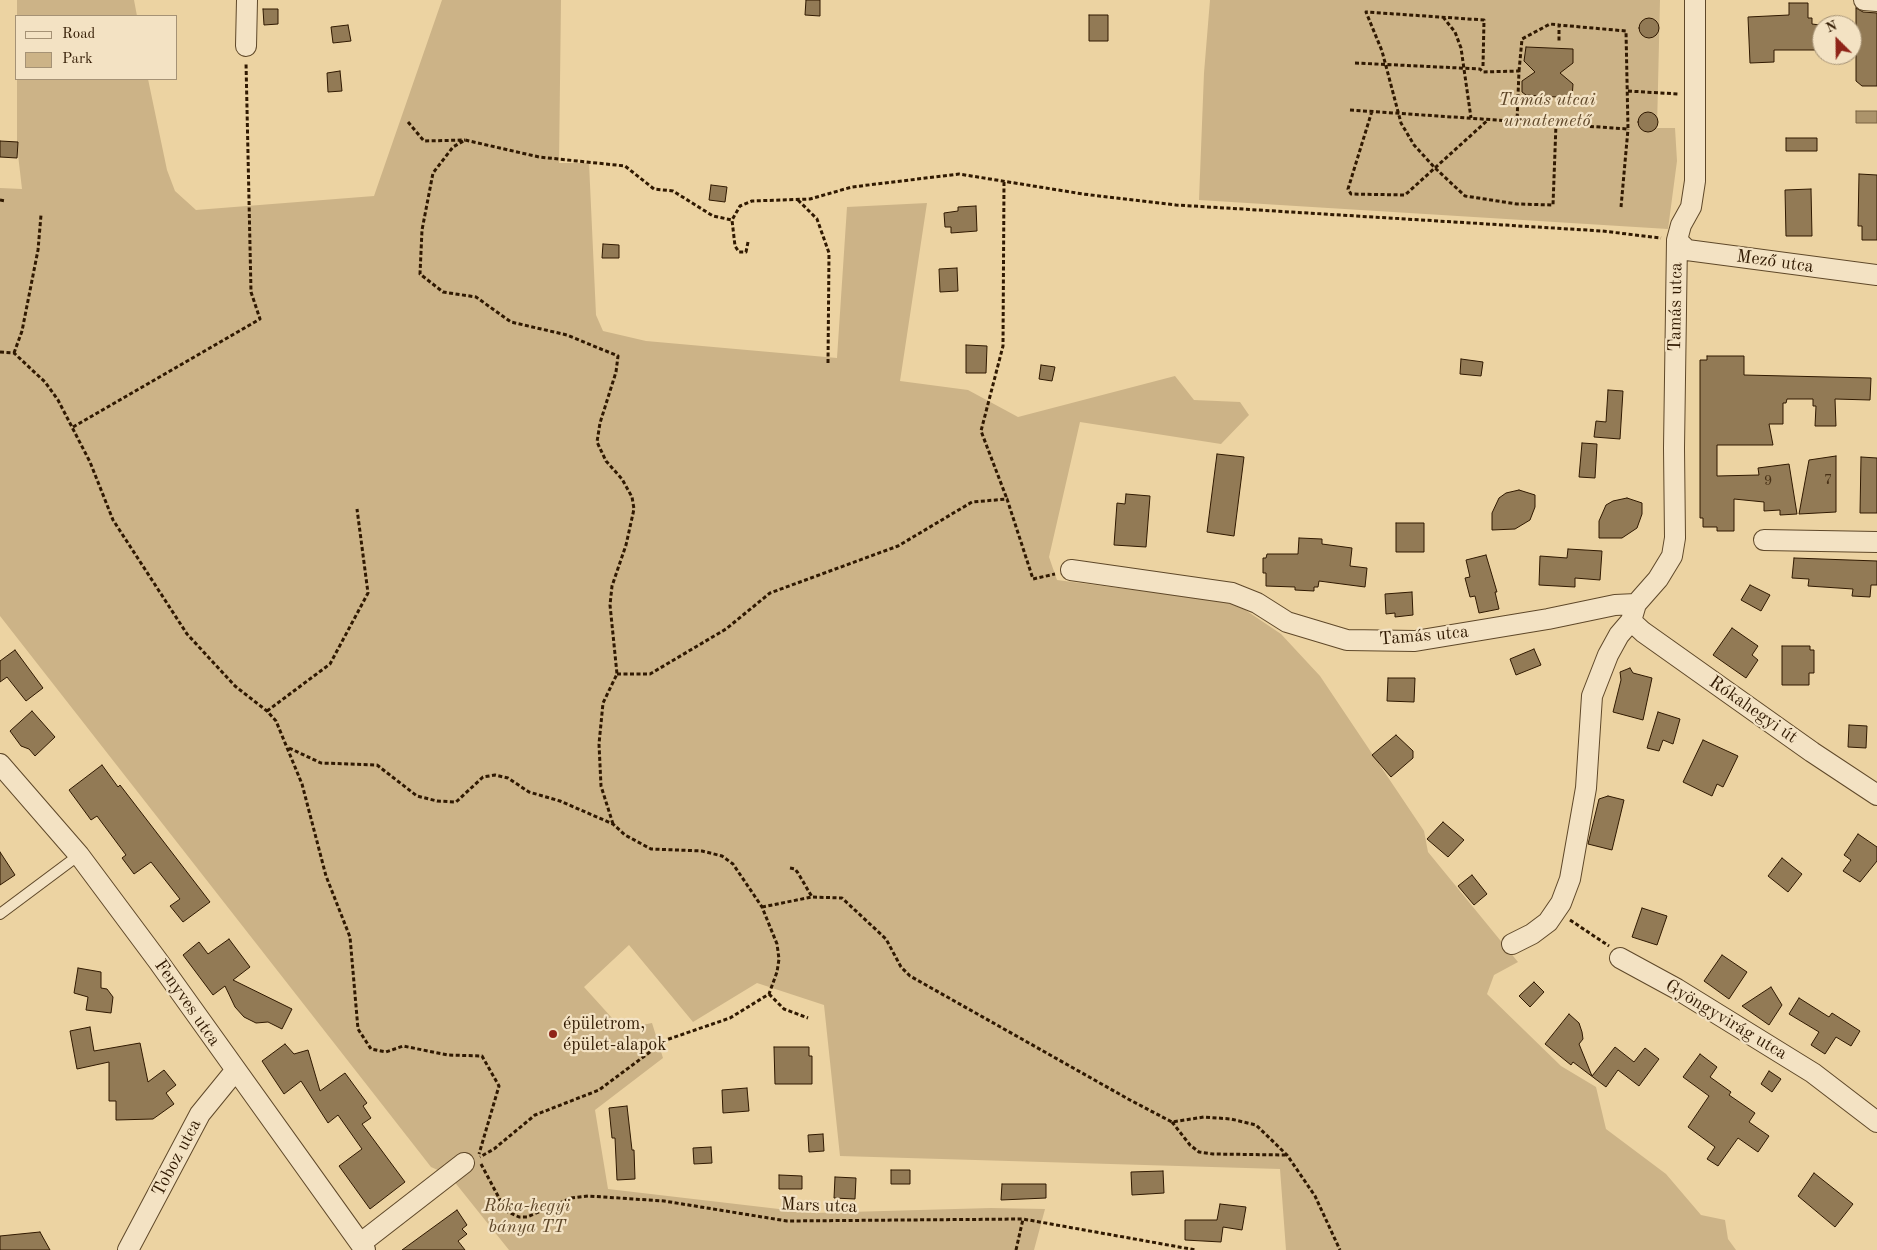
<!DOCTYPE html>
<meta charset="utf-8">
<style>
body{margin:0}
#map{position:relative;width:1877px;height:1250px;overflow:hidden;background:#ecd3a2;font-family:"Old Standard TT",serif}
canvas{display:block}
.legend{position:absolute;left:15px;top:15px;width:162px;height:65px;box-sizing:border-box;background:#f3e2c3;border:1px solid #a59275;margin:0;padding:6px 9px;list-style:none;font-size:15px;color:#301901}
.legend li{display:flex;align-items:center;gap:10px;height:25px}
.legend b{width:25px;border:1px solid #a59275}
.north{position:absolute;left:1812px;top:15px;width:50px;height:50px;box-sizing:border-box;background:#f3e2c3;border:1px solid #a59275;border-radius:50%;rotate:337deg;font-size:14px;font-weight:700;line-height:20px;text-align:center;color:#301901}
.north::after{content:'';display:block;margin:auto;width:18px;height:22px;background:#8f2418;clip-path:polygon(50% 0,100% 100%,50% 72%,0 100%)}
</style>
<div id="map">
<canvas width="1877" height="1250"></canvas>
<ul class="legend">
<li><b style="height:6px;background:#f3e2c3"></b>Road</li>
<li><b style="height:14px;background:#ccb387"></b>Park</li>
</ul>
<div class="north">N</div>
</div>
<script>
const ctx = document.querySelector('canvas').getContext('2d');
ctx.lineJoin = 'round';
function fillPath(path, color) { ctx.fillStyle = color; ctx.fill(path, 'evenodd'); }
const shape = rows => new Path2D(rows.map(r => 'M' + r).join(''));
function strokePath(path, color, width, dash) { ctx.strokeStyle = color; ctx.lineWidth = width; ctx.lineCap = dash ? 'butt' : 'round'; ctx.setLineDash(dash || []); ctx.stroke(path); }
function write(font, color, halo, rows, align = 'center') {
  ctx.font = font + ' "Old Standard TT",serif'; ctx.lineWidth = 4.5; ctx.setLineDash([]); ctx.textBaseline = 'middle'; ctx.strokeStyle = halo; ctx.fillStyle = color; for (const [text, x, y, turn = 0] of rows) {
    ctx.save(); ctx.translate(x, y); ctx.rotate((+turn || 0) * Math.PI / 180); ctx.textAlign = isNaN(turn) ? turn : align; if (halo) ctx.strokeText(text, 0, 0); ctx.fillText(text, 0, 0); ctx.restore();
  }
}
const green = shape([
 [17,0,134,0,137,16,17,16],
 [442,0,561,0,559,163,589,163,596,315,603,331,646,341,837,358,847,207,927,203,900,381,968,390,1018,417,1175,376,1194,400,1240,402,1249,415,1221,444,1080,422,1049,557,1057,580,1235,603,1281,634,1320,676,1424,831,1428,852,1518,962,1494,975,1487,994,1561,1066,1596,1087,1606,1129,1666,1174,1701,1215,1725,1220,1728,1239,1736,1250,1286,1250,1280,1169,840,1156,824,1005,757,983,693,1022,629,945,584,987,622,1029,652,1023,663,1058,595,1110,608,1189,813,1213,991,1208,1045,1209,1034,1250,509,1250,449,1175,431,1167,0,616,0,188,22,189,17,146,17,79,148,79,167,170,175,191,196,210,374,196],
 [1210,0,1660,0,1657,128,1675,128,1677,161,1668,229,1199,200,1204,73]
]);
const water = shape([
 [1856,111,1877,111,1877,123,1856,123,1856,111]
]);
const building = shape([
 [806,0,820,0,820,16,805,15,806,0],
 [1789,3,1808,3,1808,18,1812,18,1812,24,1820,25,1820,50,1774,50,1774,62,1750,63,1748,17,1789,15,1789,3],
 [1856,8,1863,12,1877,13,1877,86,1862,86,1856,81,1856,8],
 [263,9,278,9,278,24,264,25,263,9],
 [1089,15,1108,15,1108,41,1089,41,1089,15],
 '1639 28a10 10 0 1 1 20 0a10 10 0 1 1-20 0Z',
 [348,25,351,41,333,43,331,27,348,25],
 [1526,47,1573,49,1573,63,1560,73,1573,84,1572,98,1526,95,1522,92,1522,81,1535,72,1524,61,1526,47],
 [340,71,342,91,328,92,327,73,340,71],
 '1638 122a10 10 0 1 1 20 0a10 10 0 1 1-20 0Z',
 [1786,138,1817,138,1817,151,1786,151,1786,138],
 [0,141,18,142,17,158,0,157,0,141],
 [1859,174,1877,175,1877,240,1862,240,1862,226,1858,226,1859,174],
 [711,185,727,187,725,202,709,200,711,185],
 [1811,189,1812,236,1786,236,1785,190,1811,189],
 [976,206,977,231,951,233,951,227,945,227,944,213,958,211,958,207,976,206],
 [603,244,619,245,619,258,602,258,603,244],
 [957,268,958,291,940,292,939,269,957,268],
 [966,345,987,346,986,373,966,373,966,345],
 [1707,356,1744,356,1744,375,1871,378,1870,400,1835,399,1836,426,1815,426,1816,406,1813,406,1813,399,1787,399,1786,403,1783,403,1783,424,1769,424,1773,445,1717,445,1717,476,1759,475,1758,468,1789,464,1797,514,1780,515,1780,510,1764,511,1764,502,1734,499,1734,531,1717,531,1717,527,1703,527,1703,518,1700,518,1700,360,1707,360,1707,356],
 [1461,359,1483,362,1481,376,1460,374,1461,359],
 [1041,365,1055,367,1052,381,1039,379,1041,365],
 [1608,390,1623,391,1620,439,1594,437,1596,421,1606,422,1608,390],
 [1582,443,1597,444,1595,478,1579,477,1582,443],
 [1217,454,1244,457,1234,536,1207,532,1217,454],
 [1836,456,1836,512,1799,514,1809,460,1836,456],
 [1861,457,1877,458,1877,513,1860,513,1861,457],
 [1519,490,1535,495,1535,507,1530,520,1515,529,1492,530,1492,513,1499,498,1506,493,1519,490],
 [1126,494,1150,496,1146,547,1114,545,1117,503,1125,504,1126,494],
 [1627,498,1642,503,1642,514,1637,528,1622,538,1599,538,1599,521,1606,505,1613,501,1627,498],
 [1396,523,1424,523,1424,552,1396,552,1396,523],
 [1299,538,1322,539,1322,544,1352,548,1350,566,1367,568,1365,587,1319,581,1318,587,1314,587,1314,591,1295,590,1295,587,1266,586,1266,573,1263,573,1263,558,1266,558,1267,554,1298,554,1299,538],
 [1568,549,1602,551,1600,580,1575,578,1575,587,1539,585,1540,556,1567,558,1568,549],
 [1486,555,1497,592,1495,592,1499,609,1479,613,1475,596,1470,597,1465,578,1470,577,1466,560,1486,555],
 [1794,558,1877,561,1877,585,1871,585,1870,597,1852,596,1853,589,1808,586,1809,579,1792,578,1794,558],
 [1750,585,1770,595,1761,611,1741,600,1750,585],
 [1412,592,1413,615,1395,617,1395,613,1386,614,1385,594,1412,592],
 [1732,628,1758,646,1752,655,1758,660,1746,678,1713,655,1732,628],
 [1782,646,1810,646,1810,650,1814,650,1814,673,1809,673,1809,685,1782,685,1782,646],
 [1534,649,1541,665,1516,675,1510,659,1534,649],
 [15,650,43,688,26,701,7,677,0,682,0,661,15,650],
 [1630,668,1633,673,1652,678,1643,720,1613,712,1621,680,1620,672,1630,668],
 [1388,678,1415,678,1414,702,1387,701,1388,678],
 [32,711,55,737,35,756,29,749,21,746,10,731,32,711],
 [1658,712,1680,719,1673,744,1663,740,1659,751,1647,748,1658,712],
 [1849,725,1867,726,1866,748,1848,747,1849,725],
 [1396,735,1413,751,1413,758,1391,777,1372,755,1396,735],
 [1703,740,1738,756,1723,787,1717,784,1712,796,1683,782,1703,740],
 [102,765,118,787,120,785,210,902,183,922,170,906,180,899,151,862,134,874,122,858,126,855,97,816,91,820,69,790,102,765],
 [1608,796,1624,800,1612,850,1588,844,1599,799,1608,796],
 [1443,822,1464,840,1448,857,1427,839,1443,822],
 [1858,834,1877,847,1877,861,1860,882,1843,871,1851,860,1844,855,1858,834],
 [0,852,15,875,0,885,0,852],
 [1782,858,1802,874,1788,892,1768,876,1782,858],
 [1472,875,1487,894,1474,905,1458,886,1472,875],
 [1642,908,1667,916,1657,945,1632,937,1642,908],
 [229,939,250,967,233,980,292,1009,282,1029,268,1022,256,1023,244,1017,235,1007,225,986,213,995,183,955,199,942,208,954,229,939],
 [1722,955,1747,972,1729,999,1704,981,1722,955],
 [78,968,101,972,101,988,107,989,113,997,111,1013,86,1010,88,997,74,993,78,968],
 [1534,982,1544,992,1530,1007,1519,996,1534,982],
 [1771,987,1782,1005,1769,1025,1742,1006,1771,987],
 [1799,998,1829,1017,1832,1013,1860,1031,1851,1046,1836,1037,1825,1054,1811,1045,1819,1032,1789,1014,1799,998],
 [1569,1014,1579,1023,1582,1032,1583,1039,1579,1044,1592,1076,1615,1047,1634,1062,1645,1048,1659,1059,1639,1086,1618,1070,1606,1087,1573,1062,1571,1065,1545,1044,1569,1014],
 [90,1027,94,1051,140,1043,148,1082,164,1070,176,1085,166,1093,174,1104,153,1119,116,1120,116,1101,109,1101,109,1062,77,1069,70,1031,90,1027],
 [285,1044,294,1054,308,1050,320,1091,345,1073,367,1103,363,1106,371,1118,362,1124,405,1182,370,1209,339,1166,362,1149,338,1115,328,1123,301,1081,284,1094,262,1061,285,1044],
 [774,1047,809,1047,809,1056,812,1056,812,1084,775,1084,774,1047],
 [1700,1054,1717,1067,1710,1077,1731,1092,1729,1095,1755,1113,1749,1122,1769,1136,1758,1152,1738,1138,1718,1166,1707,1159,1715,1147,1688,1127,1709,1096,1683,1077,1700,1054],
 [1769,1071,1781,1079,1772,1092,1761,1084,1769,1071],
 [747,1088,749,1111,723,1113,722,1090,747,1088],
 [627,1106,632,1150,634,1150,635,1179,617,1180,615,1138,612,1138,609,1108,627,1106],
 [823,1134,824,1151,809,1152,808,1135,823,1134],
 [711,1147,712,1163,694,1164,693,1148,711,1147],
 [891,1170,910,1170,910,1184,891,1184,891,1170],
 [1163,1171,1164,1193,1132,1195,1131,1172,1163,1171],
 [1814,1173,1853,1204,1835,1227,1798,1196,1814,1173],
 [779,1175,802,1176,802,1189,779,1189,779,1175],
 [835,1177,856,1178,855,1199,834,1198,835,1177],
 [1002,1184,1046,1184,1046,1198,1001,1200,1002,1184],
 [1220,1204,1246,1207,1242,1230,1223,1227,1221,1242,1185,1240,1185,1220,1217,1220,1220,1204],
 [457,1210,467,1225,462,1229,467,1234,458,1241,465,1250,402,1250,457,1210],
 [40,1232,50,1250,0,1250,0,1236,40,1232]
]);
const path = shape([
 [1443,17,1455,32,1461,48,1471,118],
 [1355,63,1480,69,1483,72,1519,71,1517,121],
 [1483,66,1484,20,1366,12,1382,51,1401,123,1414,145,1435,168,1465,196,1517,204,1553,205,1556,124],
 [1519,71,1522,39,1550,24,1559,25,1559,41],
 [1628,91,1679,94],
 [1350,110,1628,129,1626,31,1559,25],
 [1372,111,1348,189,1351,194,1405,195,1489,119],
 [408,122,424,141,465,140],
 [1004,182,1003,346,981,431,1007,499],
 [0,200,6,201],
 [798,200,817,219,829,253,828,364],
 [1621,207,1628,129],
 [748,242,746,252,739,252,735,246,732,220,740,206,752,201,810,199,852,187,959,174,1083,194,1176,205,1602,231,1661,238],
 [0,352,14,353,45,382,58,400,90,462,113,520,187,634,235,686,267,711,276,721,302,784,326,876,350,937,358,1029,371,1049,386,1052,403,1046,448,1055,482,1056,499,1086,479,1154],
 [14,353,22,331,38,250,41,215],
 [73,427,260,319,251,292,246,62],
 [617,674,650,674,726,629,770,593,898,546,972,502,1007,499,1033,579,1055,574],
 [267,711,330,664,368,593,357,509],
 [289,748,321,763,377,765,417,796,437,801,456,802,483,777,495,775,508,778,529,792,560,801,613,824,625,835,651,849,702,851,722,856,733,864,762,907,777,944,779,959,777,972,769,994,730,1018,666,1040,599,1090,535,1115,494,1149,480,1157],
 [613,824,601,786,599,744,603,703,617,674,610,605,612,586,626,545,634,509,632,497,622,479,606,461,597,442,600,423,616,372,618,356,567,335,511,322,476,297,443,292,420,274,422,230,433,173,453,147,465,140,539,157,625,166,654,189,673,191,713,216,732,220],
 [790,868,795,869,798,873,812,897],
 [762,907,812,897,842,898,886,939,901,967,910,976,1130,1100,1172,1122,1204,1117,1231,1119,1256,1125,1287,1155,1315,1196,1340,1250],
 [1570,920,1609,946],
 [769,994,784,1009,808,1018],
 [1172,1122,1190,1145,1199,1152,1213,1154,1286,1155],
 [481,1164,506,1211,519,1217,527,1217,571,1198,588,1196,664,1201,787,1221,1023,1219,1196,1250],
 [1016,1250,1023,1219]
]);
const lane = shape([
 [0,914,79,855]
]);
const street = shape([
 [1864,0,1877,1],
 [246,46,247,0],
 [1677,240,1687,250,1877,275],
 [1764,540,1877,542],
 [1071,570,1232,593,1257,603,1287,622,1347,640,1415,641,1548,619,1615,605,1636,604],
 [1631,621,1643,632,1812,752,1877,795],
 [0,764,79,855,158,961,365,1250],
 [1512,944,1532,934,1548,922,1561,903,1570,879,1586,788,1592,696,1608,655,1619,635,1631,621,1636,604,1658,579,1672,556,1675,538,1674,448,1677,240,1681,225,1691,207,1695,181,1695,0],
 [1620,958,1677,989,1813,1073,1877,1122],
 [361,1243,464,1163],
 [128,1250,200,1114,235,1071]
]);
const markers = [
 [553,1034,5,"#8f2418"]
];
const numberNames = [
 ["7",1828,480],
 ["9",1768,481]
];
const parkNames = [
 ["Tamás utcai",1547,100],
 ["urnatemető",1547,121],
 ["Róka-hegyi",527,1206],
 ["bánya TT",527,1227]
];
const streetNames = [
 ["Mező utca",1775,262,8],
 ["Tamás utca",1676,307,-89],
 ["Tamás utca",1424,636,-5],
 ["Rókahegyi út",1753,710,35],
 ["Fenyves utca",187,1003,55],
 ["Gyöngyvirág utca",1726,1020,31],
 ["Toboz utca",177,1158,-62],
 ["Mars utca",819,1206,2]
];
const poiNames = [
 ["épületrom,",563,1024],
 ["épület-alapok",563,1045]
];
fillPath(green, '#ccb387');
fillPath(water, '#ac946b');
strokePath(water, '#7a6341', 1);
fillPath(building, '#927a55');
strokePath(building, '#301901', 1);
strokePath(lane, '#5f4829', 12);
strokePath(street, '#5f4829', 22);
strokePath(path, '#301901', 3, [4, 2.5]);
strokePath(lane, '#f3e2c3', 10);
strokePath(street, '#f3e2c3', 20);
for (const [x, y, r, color] of markers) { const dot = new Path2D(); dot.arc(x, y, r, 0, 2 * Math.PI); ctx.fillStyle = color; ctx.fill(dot); strokePath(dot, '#f3e2c3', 2); }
write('15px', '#483116', null, numberNames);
write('italic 18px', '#5f4729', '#f3e2c3', parkNames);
write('18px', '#301901', '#f3e2c3', streetNames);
write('18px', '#301901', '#f3e2c3', poiNames, 'left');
</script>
